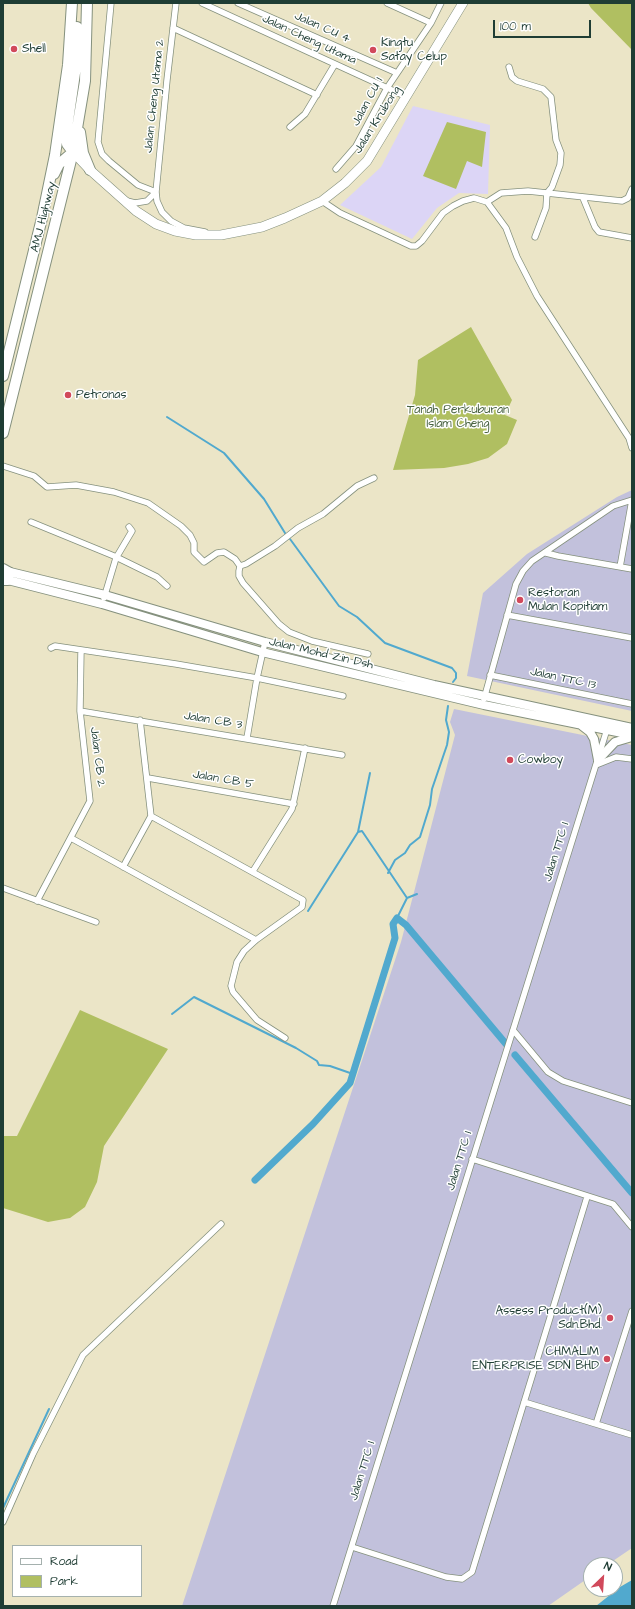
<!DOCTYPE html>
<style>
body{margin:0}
#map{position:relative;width:635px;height:1609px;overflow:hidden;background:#ebe5c7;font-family:"Architects Daughter",sans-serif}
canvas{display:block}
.frame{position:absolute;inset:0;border:4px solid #1f3d34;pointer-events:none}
.legend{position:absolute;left:12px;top:1545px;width:130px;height:52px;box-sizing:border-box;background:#fff;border:1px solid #a5b1ae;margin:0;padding:5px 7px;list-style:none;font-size:12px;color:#1f3d34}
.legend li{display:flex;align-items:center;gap:8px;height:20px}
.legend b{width:20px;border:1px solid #a5b1ae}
.north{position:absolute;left:583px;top:1557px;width:40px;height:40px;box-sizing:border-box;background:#fff;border:1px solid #a5b1ae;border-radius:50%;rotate:25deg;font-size:11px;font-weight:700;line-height:16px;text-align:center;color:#1f3d34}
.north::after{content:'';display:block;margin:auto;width:14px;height:18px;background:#d1495b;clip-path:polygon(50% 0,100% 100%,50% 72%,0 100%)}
.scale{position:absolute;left:493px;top:20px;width:98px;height:18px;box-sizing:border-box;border:2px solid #1f3d34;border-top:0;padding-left:5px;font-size:12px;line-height:14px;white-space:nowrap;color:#1f3d34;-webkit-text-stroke:3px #fff;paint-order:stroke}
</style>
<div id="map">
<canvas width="635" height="1609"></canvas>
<div class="frame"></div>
<ul class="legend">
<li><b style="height:5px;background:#fff"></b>Road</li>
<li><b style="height:11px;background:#b0bf61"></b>Park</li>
</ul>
<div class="north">N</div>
<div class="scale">100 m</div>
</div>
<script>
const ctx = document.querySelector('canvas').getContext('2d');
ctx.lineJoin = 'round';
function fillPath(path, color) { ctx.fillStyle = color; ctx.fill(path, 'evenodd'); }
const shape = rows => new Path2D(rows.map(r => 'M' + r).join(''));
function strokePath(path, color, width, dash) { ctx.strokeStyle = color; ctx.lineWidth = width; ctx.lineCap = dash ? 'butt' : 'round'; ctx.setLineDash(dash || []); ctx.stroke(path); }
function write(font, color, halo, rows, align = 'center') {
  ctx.font = font + ' "Architects Daughter",sans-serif'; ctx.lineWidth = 3; ctx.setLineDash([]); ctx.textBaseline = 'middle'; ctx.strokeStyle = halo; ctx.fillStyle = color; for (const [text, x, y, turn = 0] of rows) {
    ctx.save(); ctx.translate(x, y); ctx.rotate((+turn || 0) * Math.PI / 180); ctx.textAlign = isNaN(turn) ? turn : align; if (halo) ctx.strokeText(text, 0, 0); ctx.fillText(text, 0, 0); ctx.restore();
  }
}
const built = shape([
 [413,106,490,125,488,194,459,193,437,208,412,239,340,205,381,167]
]);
const industrial = shape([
 [632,490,632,711,467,676,483,593,527,554,617,497],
 [454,709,632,745,632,1548,607,1565,591,1565,591,1576,548,1606,182,1606,401,942,455,735,450,722]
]);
const green = shape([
 [588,3,632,3,632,50,591,8],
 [447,122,486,132,482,167,467,161,456,189,423,176],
 [471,327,512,400,505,415,517,420,507,444,488,458,468,464,444,468,393,470,415,395,418,360],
 [80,1010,168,1049,104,1146,97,1182,85,1207,70,1218,48,1222,3,1208,3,1139,4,1136,17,1136]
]);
const water = shape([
 [632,1580,632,1606,596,1606,620,1587]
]);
const stream = shape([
 [167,417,224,453,264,499,285,533],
 [290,539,339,606,357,617,385,643,452,668,456,673,456,678,453,682],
 [358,832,370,773],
 [388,873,395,860,405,853,410,845,420,837,430,805,432,789,447,745,449,732,446,720,448,706],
 [407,898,417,894],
 [308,911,358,832,362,831,407,898,397,918],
 [172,1014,194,997,296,1048,317,1061,319,1065,330,1066,353,1074],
 [3,1508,49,1409]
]);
const canal = shape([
 [515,1055,632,1193],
 [255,1180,313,1124,350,1083,395,938,393,924,397,918,406,925,506,1044]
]);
const street = shape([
 [111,3,98,142,102,154,109,161,138,185,156,192],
 [176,3,167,80,156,192,157,201,162,212,171,221,184,228,205,232],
 [202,3,407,97],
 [238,3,397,73],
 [387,3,431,23],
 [173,28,317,95],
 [509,67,512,77,517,81,543,89,551,97,556,140,561,153,560,165,552,187,547,193,546,208,535,237],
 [290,127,305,114,335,64],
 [336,169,356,146,387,88,431,23,441,3],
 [583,198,595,227,599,232,632,238],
 [127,201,135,203,147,201,156,192],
 [322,201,340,213,411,246,416,246,422,241,443,213,453,206,463,201,474,198,487,202,506,228,517,257,537,296,616,418,629,438,632,448],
 [487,202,501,193,528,191,622,201,628,198,632,189],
 [3,466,34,476,47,487,76,485,114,492,148,503,181,526,190,535,194,543,194,552,204,562,217,553,224,552,235,559,240,566],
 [31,522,114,556,157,577,167,586],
 [546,553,558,556,632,569],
 [620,567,632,500],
 [104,598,116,558,132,531,129,527],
 [507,615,632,638],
 [51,648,55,646,176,664,257,678,343,696],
 [368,654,312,641,289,632,279,624,243,583,239,576,239,571,240,566,246,564,275,546,298,528,323,514,357,486,374,478],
 [490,675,632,704],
 [484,699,516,584,523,571,532,561,613,506,632,500],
 [80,711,342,755],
 [247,738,257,678,265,642],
 [596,765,616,757,632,759],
 [148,778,294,804],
 [151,816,303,900,302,907,256,940,244,951,237,962,231,986,233,992,257,1020,285,1038],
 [71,838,256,940],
 [123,867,151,816,140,720],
 [253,871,292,809,305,748],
 [3,888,96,922],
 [37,901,90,801,80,711,81,650],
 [513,1030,548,1072,563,1081,632,1103],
 [472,1159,613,1204,632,1227],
 [524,1402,632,1435],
 [596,1424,632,1311],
 [3,1522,33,1454,83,1355,221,1224],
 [352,1547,446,1577,462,1579,472,1572,587,1197],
 [333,1606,608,726]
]);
const secondary = shape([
 [6,571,105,595,265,642,434,685,632,728],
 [4,579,102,604,262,652,484,705,632,735],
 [581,725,590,732,594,739,598,760],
 [598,760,615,742,632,737]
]);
const primary = shape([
 [73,152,90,170,136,211,156,224,175,231,196,235,221,235,262,227,285,218,322,201,345,183,367,161,463,3]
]);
const highway = shape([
 [80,132,83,153,90,170],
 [73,152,67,144,66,135,76,66,77,27],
 [54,174,59,164,73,152],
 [3,376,42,218,55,155,68,65,72,3],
 [3,433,73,152,85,81,87,3],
 [3,569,10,573],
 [3,580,8,580]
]);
const markers = [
 [14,49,4,"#d1495b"],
 [373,50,4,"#d1495b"],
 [68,395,4,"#d1495b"],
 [520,600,4,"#d1495b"],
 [510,760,4,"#d1495b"],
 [610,1318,4,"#d1495b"],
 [607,1359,4,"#d1495b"]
];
const streetNames = [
 ["Jalan CU 4",322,28,24],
 ["Jalan Cheng Utama",309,40,25],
 ["Jalan Cheng Utama 2",155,96,-84],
 ["Jalan CU 1",368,102,-62],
 ["Jalan Krubong",378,120,-58],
 ["AMJ Highway",44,217,-76],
 ["Jalan Mohd Zin Dsh",321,654,13],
 ["Jalan TTC 13",563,679,12],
 ["Jalan CB 3",213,721,9],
 ["Jalan CB 2",97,757,83],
 ["Jalan CB 5",223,780,10],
 ["Jalan TTC 1",557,852,-73],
 ["Jalan TTC 1",460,1161,-73],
 ["Jalan TTC 1",363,1471,-73]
];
const poiNames = [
 ["Kingtu",381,43],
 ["Satay Celup",381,57],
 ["Shell",22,49],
 ["Petronas",76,395],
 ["Restoran",528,593],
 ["Mulan Kopitiam",528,607],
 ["Cowboy",518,760],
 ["Assess Product(M)",602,1311,"right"],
 ["Sdn.Bhd.",602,1325,"right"],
 ["CHMALIM",599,1352,"right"],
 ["ENTERPRISE SDN BHD",599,1366,"right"]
];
const parkNames = [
 ["Tanah Perkuburan",458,410],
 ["Islam Cheng",458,424]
];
fillPath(built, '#dcd5f6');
fillPath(industrial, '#c2c1dc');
fillPath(green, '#b0bf61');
fillPath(water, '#51a9ce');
strokePath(stream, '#51a9ce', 2);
strokePath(canal, '#51a9ce', 7);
strokePath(street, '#85917e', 7);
strokePath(secondary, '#85917e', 10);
strokePath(primary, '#85917e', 10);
strokePath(highway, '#85917e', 12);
strokePath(street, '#fff', 5.5);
strokePath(secondary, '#fff', 8);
strokePath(primary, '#fff', 9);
strokePath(highway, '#fff', 10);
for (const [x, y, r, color] of markers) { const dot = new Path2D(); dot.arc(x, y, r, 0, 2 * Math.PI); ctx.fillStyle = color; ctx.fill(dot); strokePath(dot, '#fff', 1.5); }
write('12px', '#1f3d34', '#fff', streetNames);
write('12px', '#1f3d34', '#fff', poiNames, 'left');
write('12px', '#4a6442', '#fff', parkNames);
</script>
